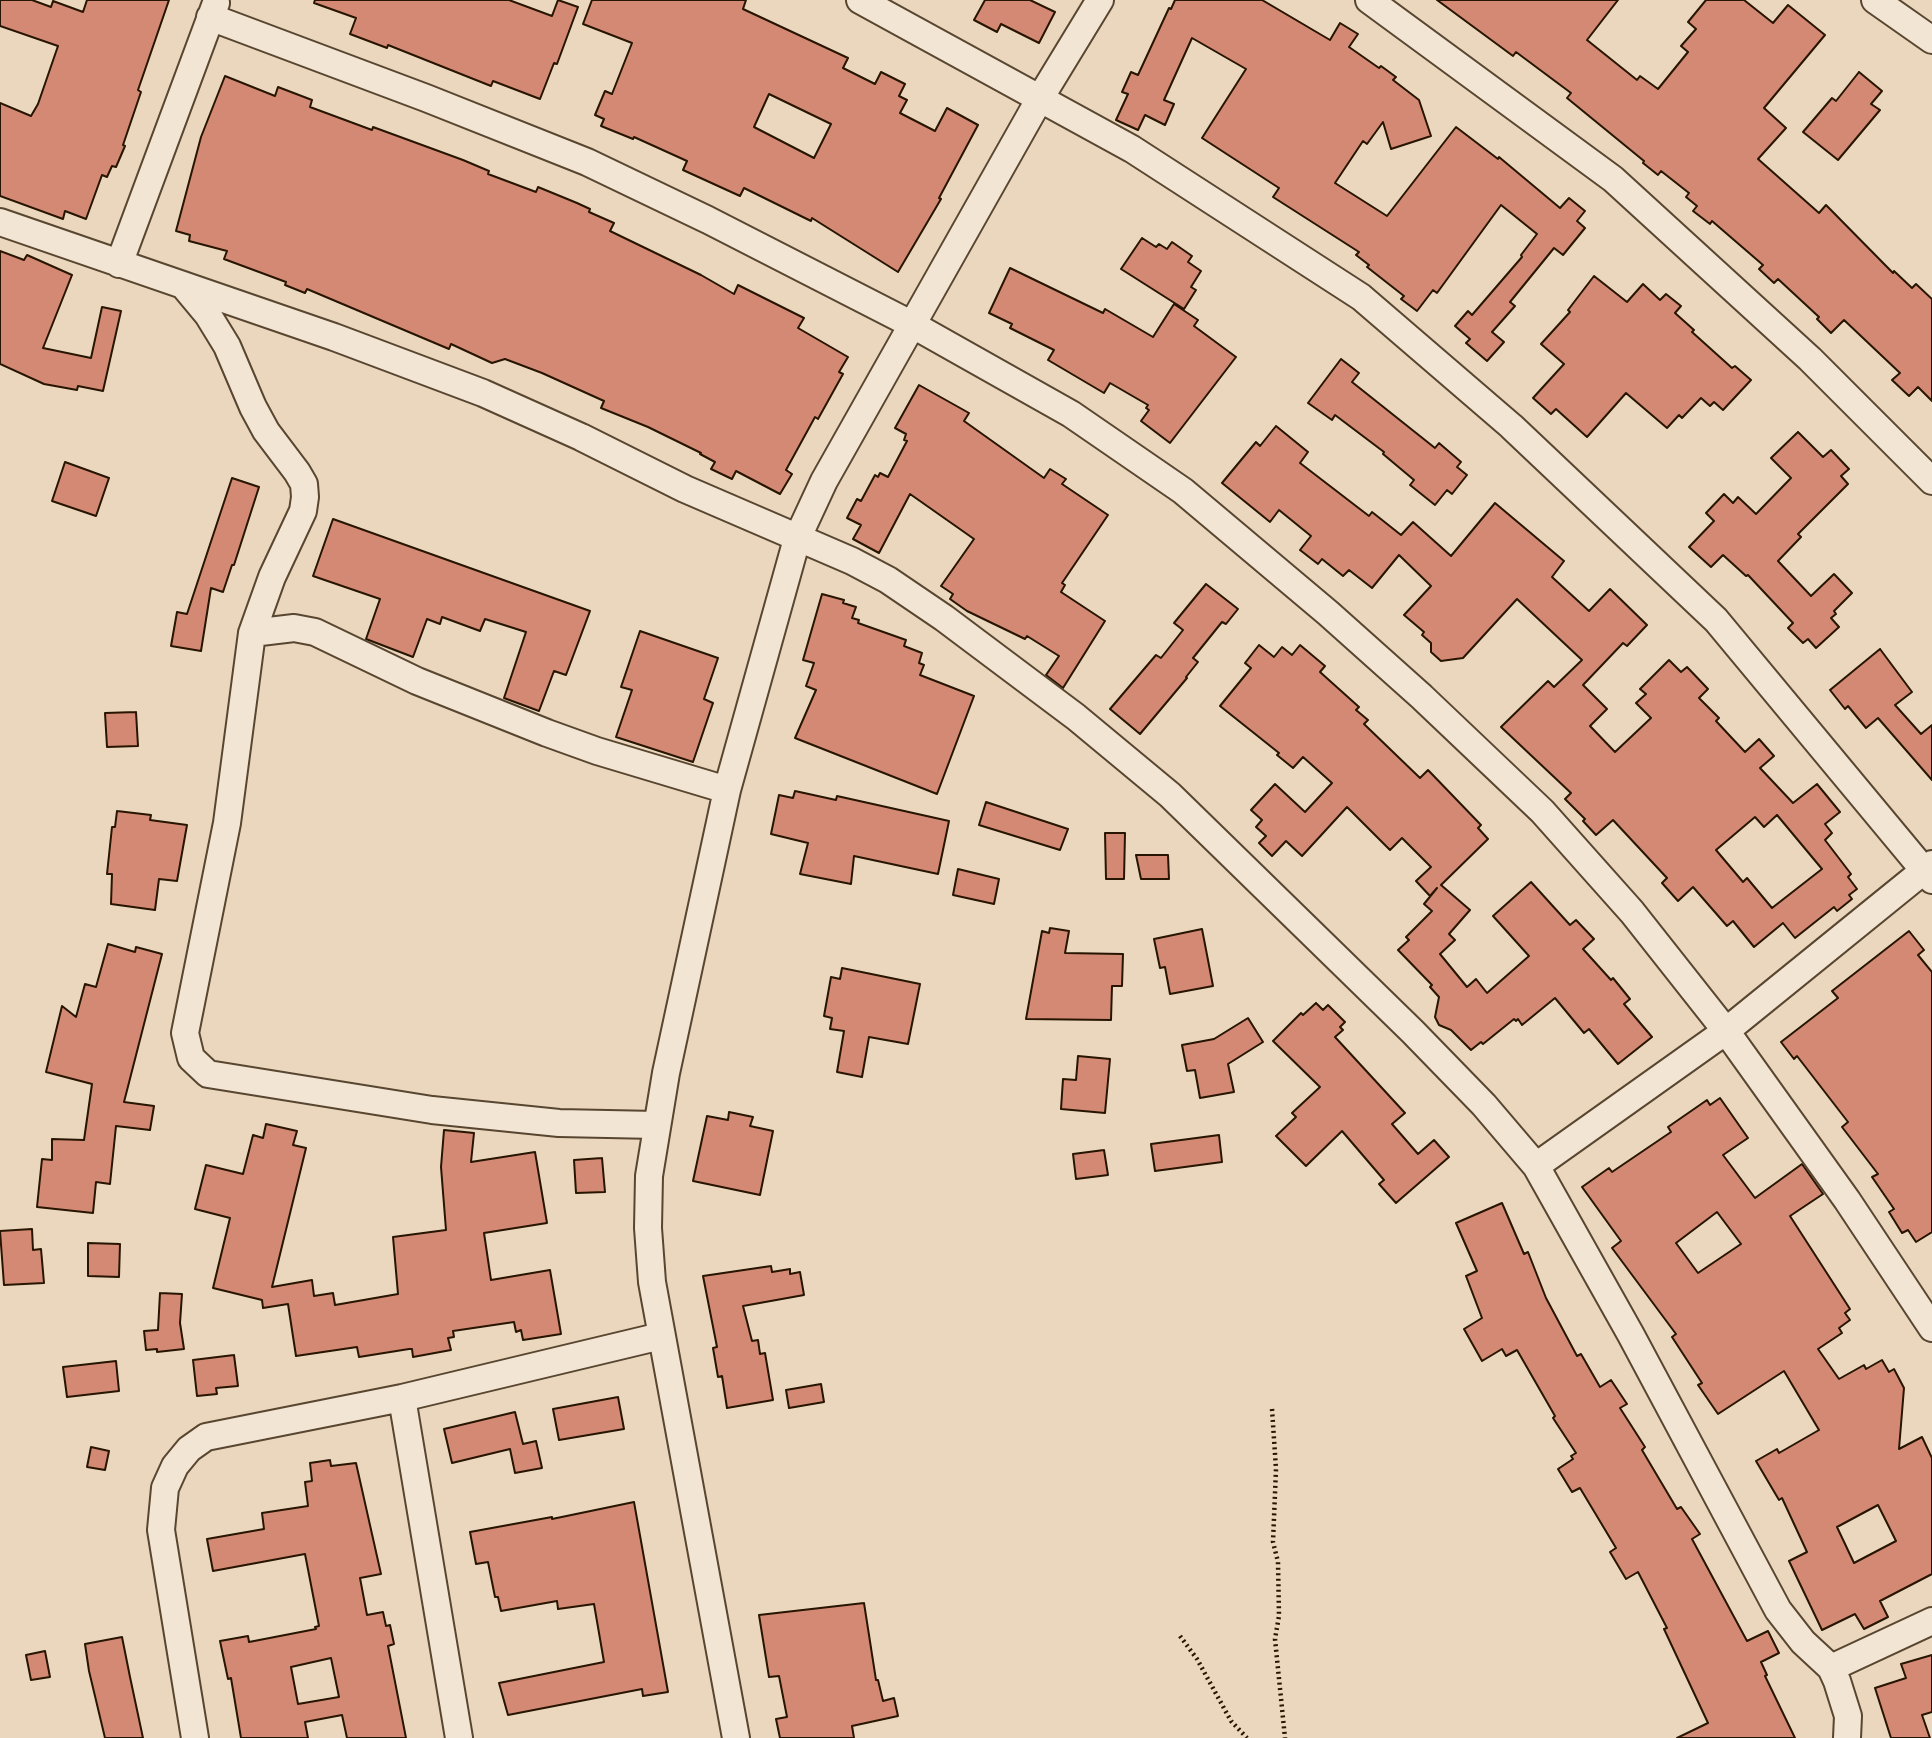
<!DOCTYPE html>
<style>
body{margin:0}
canvas{display:block;background:#ebd7bd}
</style>
<canvas width="1932" height="1738"></canvas>
<script>
const ctx = document.querySelector('canvas').getContext('2d');
ctx.lineJoin = 'round';
function fillPath(path, color) { ctx.fillStyle = color; ctx.fill(path, 'evenodd'); }
const shape = rows => new Path2D(rows.map(r => 'M' + r).join(''));
function strokePath(path, color, width, dash) { ctx.strokeStyle = color; ctx.lineWidth = width; ctx.lineCap = dash ? 'butt' : 'round'; ctx.setLineDash(dash || []); ctx.stroke(path); }
const building = shape([
 [0,0,32,0,51,7,53,1,83,12,87,0,169,0,138,90,141,92,123,145,125,146,116,167,112,166,107,177,102,175,86,219,65,211,63,219,0,196,0,103,31,116,38,104,58,46,0,26,0,0],
 [315,0,509,0,552,16,558,0,578,7,557,64,554,63,540,99,493,81,491,86,388,45,387,48,350,34,356,18,314,3,315,0],
 [592,0,746,0,743,9,848,58,843,68,875,84,881,72,905,84,899,96,907,100,900,113,935,131,947,108,978,125,939,198,941,199,898,272,812,218,811,221,744,188,740,196,683,170,687,161,634,137,633,139,601,126,604,119,595,115,605,91,612,94,632,43,583,24,592,0],
 [769,94,831,124,814,158,754,127,769,94],
 [985,0,1030,0,1055,12,1039,43,1001,24,997,32,974,20,985,0],
 [1175,0,1262,0,1330,40,1340,23,1358,34,1349,47,1379,68,1381,66,1396,77,1393,80,1419,100,1431,136,1391,149,1383,122,1367,144,1363,141,1335,183,1387,216,1456,127,1498,159,1499,157,1560,208,1569,198,1585,211,1577,221,1585,228,1563,255,1554,248,1510,302,1515,306,1492,332,1504,342,1487,361,1466,343,1470,339,1455,326,1468,311,1472,315,1522,257,1521,255,1537,234,1501,205,1437,293,1433,290,1417,311,1401,299,1404,296,1367,267,1369,265,1356,255,1359,252,1273,197,1279,188,1202,138,1246,69,1192,38,1164,100,1174,104,1165,125,1145,115,1138,130,1116,120,1128,94,1122,92,1131,72,1138,75,1169,8,1171,9,1175,0],
 [1437,0,1618,0,1587,40,1637,80,1640,76,1658,89,1688,52,1681,46,1696,29,1688,22,1706,0,1744,0,1773,23,1788,5,1825,35,1764,108,1786,128,1758,159,1819,213,1826,205,1893,273,1894,271,1912,288,1916,284,1932,299,1932,401,1918,387,1909,396,1892,380,1900,373,1844,320,1831,333,1817,319,1819,317,1778,279,1774,283,1759,269,1763,265,1712,221,1710,224,1693,211,1697,206,1686,197,1689,193,1661,171,1658,175,1643,163,1644,161,1567,98,1571,93,1516,52,1513,56,1437,0],
 [1859,72,1882,91,1871,104,1880,110,1838,160,1803,132,1832,98,1836,101,1859,72],
 [225,76,275,96,278,87,312,100,310,107,372,130,373,127,463,160,489,171,488,174,536,192,538,187,577,203,590,209,589,212,614,223,610,231,701,275,734,294,738,285,804,318,798,328,848,357,839,372,843,374,818,419,815,417,786,470,792,474,780,494,736,471,732,479,711,469,715,462,700,454,701,453,648,427,601,408,604,401,542,373,505,359,492,363,451,344,449,349,307,289,305,293,285,285,286,282,224,259,227,251,189,241,190,235,176,231,201,137,225,76],
 [1142,238,1156,247,1159,244,1167,249,1172,242,1192,256,1188,262,1201,271,1191,287,1196,290,1184,309,1121,269,1142,238],
 [0,251,24,260,27,255,72,275,43,348,91,358,102,307,121,311,103,391,78,386,77,390,44,384,0,364,0,251],
 [1010,268,1103,313,1105,309,1153,337,1174,304,1198,320,1194,326,1236,357,1170,443,1141,421,1149,410,1146,408,1148,405,1110,383,1104,393,1048,360,1054,350,1010,328,1012,324,989,313,1010,268],
 [1594,276,1627,302,1643,284,1660,300,1666,294,1681,306,1675,313,1694,330,1692,332,1732,368,1735,366,1751,380,1723,410,1714,402,1710,406,1701,398,1682,418,1679,415,1667,428,1626,393,1587,437,1556,409,1551,414,1533,398,1564,364,1541,344,1570,312,1568,310,1594,276],
 [1341,359,1359,373,1352,382,1435,448,1439,443,1461,462,1457,467,1467,475,1452,494,1447,490,1435,505,1410,485,1414,480,1383,454,1384,452,1335,415,1332,420,1308,403,1341,359],
 [919,385,969,413,964,421,1044,478,1050,469,1066,479,1062,484,1108,515,1062,583,1065,585,1061,592,1105,621,1063,688,1046,675,1059,656,1027,636,1025,639,967,611,950,599,953,594,941,586,974,539,910,494,879,553,853,539,861,525,847,518,857,499,861,501,875,475,878,477,880,473,888,477,907,441,904,440,906,434,895,428,919,385],
 [1276,426,1308,452,1300,463,1369,516,1372,512,1401,535,1413,522,1451,556,1495,503,1564,561,1552,577,1589,611,1610,589,1647,625,1627,646,1623,643,1583,685,1607,709,1590,726,1615,752,1651,718,1636,703,1646,694,1640,689,1669,660,1681,672,1687,667,1708,689,1699,698,1719,718,1716,721,1745,752,1759,739,1774,756,1760,768,1793,803,1817,784,1840,812,1825,824,1832,833,1825,840,1851,874,1848,877,1857,889,1849,895,1852,899,1837,911,1834,907,1795,938,1783,923,1754,947,1733,921,1727,926,1693,887,1678,901,1662,883,1667,878,1613,820,1596,835,1583,821,1585,819,1565,799,1571,793,1501,727,1548,681,1554,687,1582,660,1517,599,1463,658,1441,661,1431,652,1431,643,1422,635,1424,632,1404,615,1431,586,1399,555,1372,588,1349,570,1343,576,1322,559,1318,564,1300,550,1311,536,1279,510,1270,522,1222,483,1256,442,1260,446,1276,426],
 [1777,815,1822,869,1772,908,1747,878,1743,882,1716,850,1755,817,1764,827,1777,815],
 [1798,432,1823,457,1831,450,1849,469,1841,476,1848,484,1798,534,1801,537,1778,561,1811,596,1834,574,1852,593,1834,611,1836,614,1831,618,1839,627,1816,648,1808,639,1803,643,1788,628,1793,623,1748,575,1746,576,1723,555,1711,567,1689,547,1714,521,1706,513,1724,494,1733,503,1738,497,1756,514,1791,478,1771,458,1798,432],
 [65,462,109,478,96,516,52,501,65,462],
 [232,478,259,487,234,565,232,565,223,592,211,588,201,651,171,646,177,612,187,614,232,478],
 [333,519,590,611,566,675,554,671,539,711,504,698,526,632,485,619,480,631,442,617,440,624,427,619,413,657,366,639,380,599,313,576,333,519],
 [1206,584,1238,609,1226,624,1222,622,1193,658,1198,662,1186,677,1187,678,1140,734,1110,709,1156,655,1161,658,1183,630,1174,623,1206,584],
 [822,594,844,600,843,603,856,607,852,618,859,620,858,623,906,640,904,646,922,653,919,663,924,665,920,675,974,696,937,794,795,738,816,690,806,686,814,663,803,660,822,594],
 [640,631,718,658,704,699,713,703,693,762,616,737,632,690,621,687,640,631],
 [1259,645,1274,657,1282,647,1292,655,1300,645,1325,666,1320,672,1359,707,1356,710,1368,720,1364,724,1420,778,1428,770,1481,825,1478,828,1488,839,1441,885,1470,910,1449,934,1455,940,1440,954,1467,987,1476,979,1487,993,1529,956,1493,916,1531,882,1570,925,1576,920,1594,939,1583,949,1611,980,1613,978,1630,999,1624,1004,1652,1037,1618,1064,1589,1029,1584,1033,1555,998,1522,1025,1518,1019,1516,1021,1514,1019,1483,1044,1481,1042,1471,1050,1451,1030,1439,1025,1435,1017,1439,997,1430,987,1432,985,1398,950,1409,940,1406,937,1432,911,1424,904,1437,888,1430,896,1416,881,1431,867,1402,838,1390,850,1347,807,1302,856,1286,841,1272,856,1259,843,1266,836,1256,827,1262,820,1251,810,1275,784,1305,812,1332,783,1303,757,1293,768,1277,755,1279,753,1220,706,1251,668,1245,663,1259,645],
 [1880,649,1912,692,1895,705,1921,734,1932,725,1932,780,1878,718,1866,728,1848,706,1845,709,1830,690,1880,649],
 [136,712,138,746,107,747,105,713,136,712],
 [795,791,836,800,837,796,949,821,938,874,854,856,851,884,800,874,808,843,771,834,779,795,793,798,795,791],
 [986,802,1068,829,1060,850,979,825,986,802],
 [117,811,151,815,150,820,187,825,177,881,159,879,155,910,111,904,112,874,107,874,112,827,115,827,117,811],
 [1105,833,1125,833,1124,879,1106,879,1105,833],
 [1136,855,1168,855,1169,879,1141,879,1136,855],
 [958,869,999,879,994,904,953,895,958,869],
 [1050,928,1069,931,1065,953,1123,954,1122,986,1112,986,1111,1020,1026,1019,1042,931,1049,933,1050,928],
 [1202,929,1213,986,1170,994,1165,967,1160,968,1154,939,1202,929],
 [1909,931,1924,950,1918,955,1932,972,1932,1232,1916,1242,1908,1230,1902,1233,1889,1212,1894,1209,1872,1177,1878,1174,1842,1127,1848,1122,1797,1056,1794,1059,1781,1042,1838,998,1832,991,1909,931],
 [108,944,135,952,136,947,162,954,124,1102,154,1106,150,1130,116,1126,110,1184,96,1182,93,1213,37,1207,42,1159,52,1160,52,1139,84,1140,92,1084,46,1072,62,1006,76,1017,85,984,96,987,108,944],
 [842,968,920,984,908,1044,869,1037,862,1077,837,1072,844,1031,830,1029,832,1018,824,1016,831,977,840,979,842,968],
 [1316,1003,1323,1010,1328,1005,1345,1022,1340,1027,1343,1030,1335,1037,1405,1113,1392,1124,1418,1154,1434,1140,1449,1157,1396,1203,1379,1184,1384,1180,1342,1131,1306,1166,1276,1136,1296,1117,1292,1113,1320,1087,1273,1041,1301,1013,1303,1015,1316,1003],
 [1248,1018,1263,1042,1228,1064,1234,1092,1200,1098,1195,1070,1187,1071,1182,1045,1214,1039,1248,1018],
 [1078,1056,1110,1059,1105,1113,1061,1109,1063,1079,1076,1080,1078,1056],
 [1720,1098,1748,1138,1723,1155,1755,1198,1802,1164,1823,1194,1790,1216,1850,1309,1845,1313,1850,1320,1839,1328,1842,1333,1818,1349,1839,1379,1864,1365,1866,1369,1882,1360,1889,1372,1894,1369,1904,1388,1899,1449,1922,1437,1932,1458,1932,1574,1880,1601,1888,1617,1864,1629,1855,1614,1822,1630,1789,1561,1807,1552,1782,1498,1779,1500,1756,1461,1777,1449,1779,1453,1819,1430,1784,1371,1718,1414,1698,1385,1702,1383,1672,1337,1676,1334,1612,1248,1621,1241,1582,1187,1609,1168,1612,1172,1640,1153,1671,1132,1668,1127,1707,1100,1710,1105,1720,1098],
 [1717,1212,1741,1244,1698,1273,1676,1243,1717,1212],
 [1878,1505,1896,1541,1854,1563,1837,1527,1878,1505],
 [729,1112,753,1117,750,1126,773,1131,760,1195,693,1181,707,1116,728,1120,729,1112],
 [266,1124,297,1131,293,1145,306,1148,272,1287,312,1280,314,1296,333,1293,335,1305,398,1294,393,1237,446,1230,441,1167,444,1130,474,1133,471,1162,535,1152,547,1223,484,1233,491,1280,550,1270,561,1334,523,1340,521,1330,516,1332,514,1322,453,1331,454,1337,448,1338,451,1350,413,1357,412,1349,409,1349,359,1357,357,1347,296,1356,288,1304,263,1308,262,1300,213,1288,230,1218,195,1209,206,1165,243,1174,253,1135,263,1138,266,1124],
 [1219,1135,1222,1162,1155,1171,1151,1144,1219,1135],
 [1104,1150,1108,1175,1076,1179,1073,1154,1104,1150],
 [602,1158,605,1192,576,1193,574,1160,602,1158],
 [1502,1203,1524,1254,1528,1252,1546,1298,1577,1356,1581,1354,1600,1387,1611,1380,1627,1404,1620,1408,1645,1447,1642,1450,1677,1509,1681,1507,1700,1534,1692,1539,1747,1641,1768,1631,1779,1653,1761,1662,1767,1675,1765,1676,1795,1738,1677,1738,1708,1723,1664,1629,1667,1628,1638,1572,1626,1579,1610,1552,1616,1548,1580,1488,1572,1492,1558,1469,1573,1459,1571,1456,1576,1453,1553,1418,1555,1416,1517,1350,1506,1356,1502,1349,1482,1361,1464,1329,1482,1318,1466,1276,1477,1271,1456,1223,1502,1203],
 [32,1229,33,1250,41,1249,44,1283,4,1285,0,1231,32,1229],
 [88,1243,120,1244,119,1277,88,1276,88,1243],
 [771,1266,772,1272,790,1269,790,1274,800,1272,804,1295,743,1306,752,1341,758,1340,760,1354,765,1353,773,1400,727,1408,722,1376,718,1377,713,1348,717,1347,703,1276,771,1266],
 [160,1293,182,1294,180,1323,184,1349,157,1352,157,1349,146,1350,144,1331,158,1330,160,1293],
 [234,1355,238,1386,216,1388,217,1394,197,1396,193,1360,234,1355],
 [116,1361,119,1391,67,1397,63,1367,116,1361],
 [821,1384,824,1402,789,1408,786,1390,821,1384],
 [618,1397,624,1429,559,1440,553,1409,618,1397],
 [515,1412,523,1444,536,1441,542,1468,515,1473,510,1449,452,1463,444,1429,515,1412],
 [91,1447,109,1451,105,1470,87,1467,91,1447],
 [330,1460,331,1466,356,1463,381,1574,360,1578,367,1615,383,1612,386,1626,390,1625,394,1644,388,1646,406,1738,347,1738,342,1715,305,1722,308,1738,241,1738,231,1678,228,1679,220,1641,248,1636,249,1642,316,1629,315,1627,319,1626,305,1554,213,1571,207,1539,264,1529,262,1513,308,1506,305,1482,312,1481,310,1463,330,1460],
 [331,1658,339,1697,298,1704,291,1667,331,1658],
 [634,1502,668,1692,643,1696,642,1689,508,1715,499,1683,604,1662,594,1604,558,1609,557,1601,501,1611,498,1597,495,1597,488,1562,476,1564,470,1532,552,1517,552,1519,634,1502],
 [864,1603,876,1680,878,1680,883,1701,894,1698,898,1716,852,1726,854,1738,780,1738,776,1719,787,1717,779,1676,769,1677,759,1615,864,1603],
 [122,1637,130,1677,143,1738,105,1738,89,1671,85,1644,122,1637],
 [45,1651,50,1677,31,1680,26,1655,45,1651],
 [1932,1655,1932,1712,1922,1715,1930,1738,1891,1738,1875,1688,1906,1678,1901,1664,1932,1655]
]);
const path = shape([
 [1272,1409,1276,1469,1273,1542,1278,1562,1279,1616,1275,1639,1285,1738],
 [1180,1636,1197,1659,1231,1721,1247,1738]
]);
const minor = shape([
 [860,0,1132,149,1361,297,1511,426,1716,620,1932,880],
 [1369,0,1613,179,1810,359,1932,481],
 [1875,0,1932,40],
 [210,17,426,98,587,162,708,220,913,325,1071,414,1183,491,1328,613,1422,697,1542,811,1632,912,1726,1031,1847,1200,1932,1328],
 [0,222,334,337,483,393,581,437,685,489,852,561,888,580,944,618,1076,717,1170,795,1413,1032,1484,1105,1536,1166,1631,1335,1778,1610,1803,1642,1831,1668,1837,1681,1848,1716,1847,1738],
 [119,264,216,3],
 [183,285,208,315,227,346,253,407,266,431,297,472,304,484,305,497,303,511,272,577,252,633],
 [656,1125,559,1123,432,1110,208,1074,191,1058,185,1033,227,823,252,633,294,628,315,632,417,681,547,733,597,751,727,790],
 [1536,1166,1726,1031,1932,864],
 [402,1398,459,1738],
 [1831,1668,1932,1621],
 [195,1738,161,1530,165,1488,175,1466,189,1449,206,1437,402,1398,661,1336],
 [736,1738,652,1282,648,1228,649,1176,666,1073,727,790,797,539,824,481,1039,100,1100,0]
]);
fillPath(building, '#d38973');
strokePath(building, '#271501', 2);
strokePath(minor, '#584630', 30);
strokePath(path, '#271501', 4.5, [2, 3.5]);
strokePath(minor, '#f2e5d4', 26);
</script>
